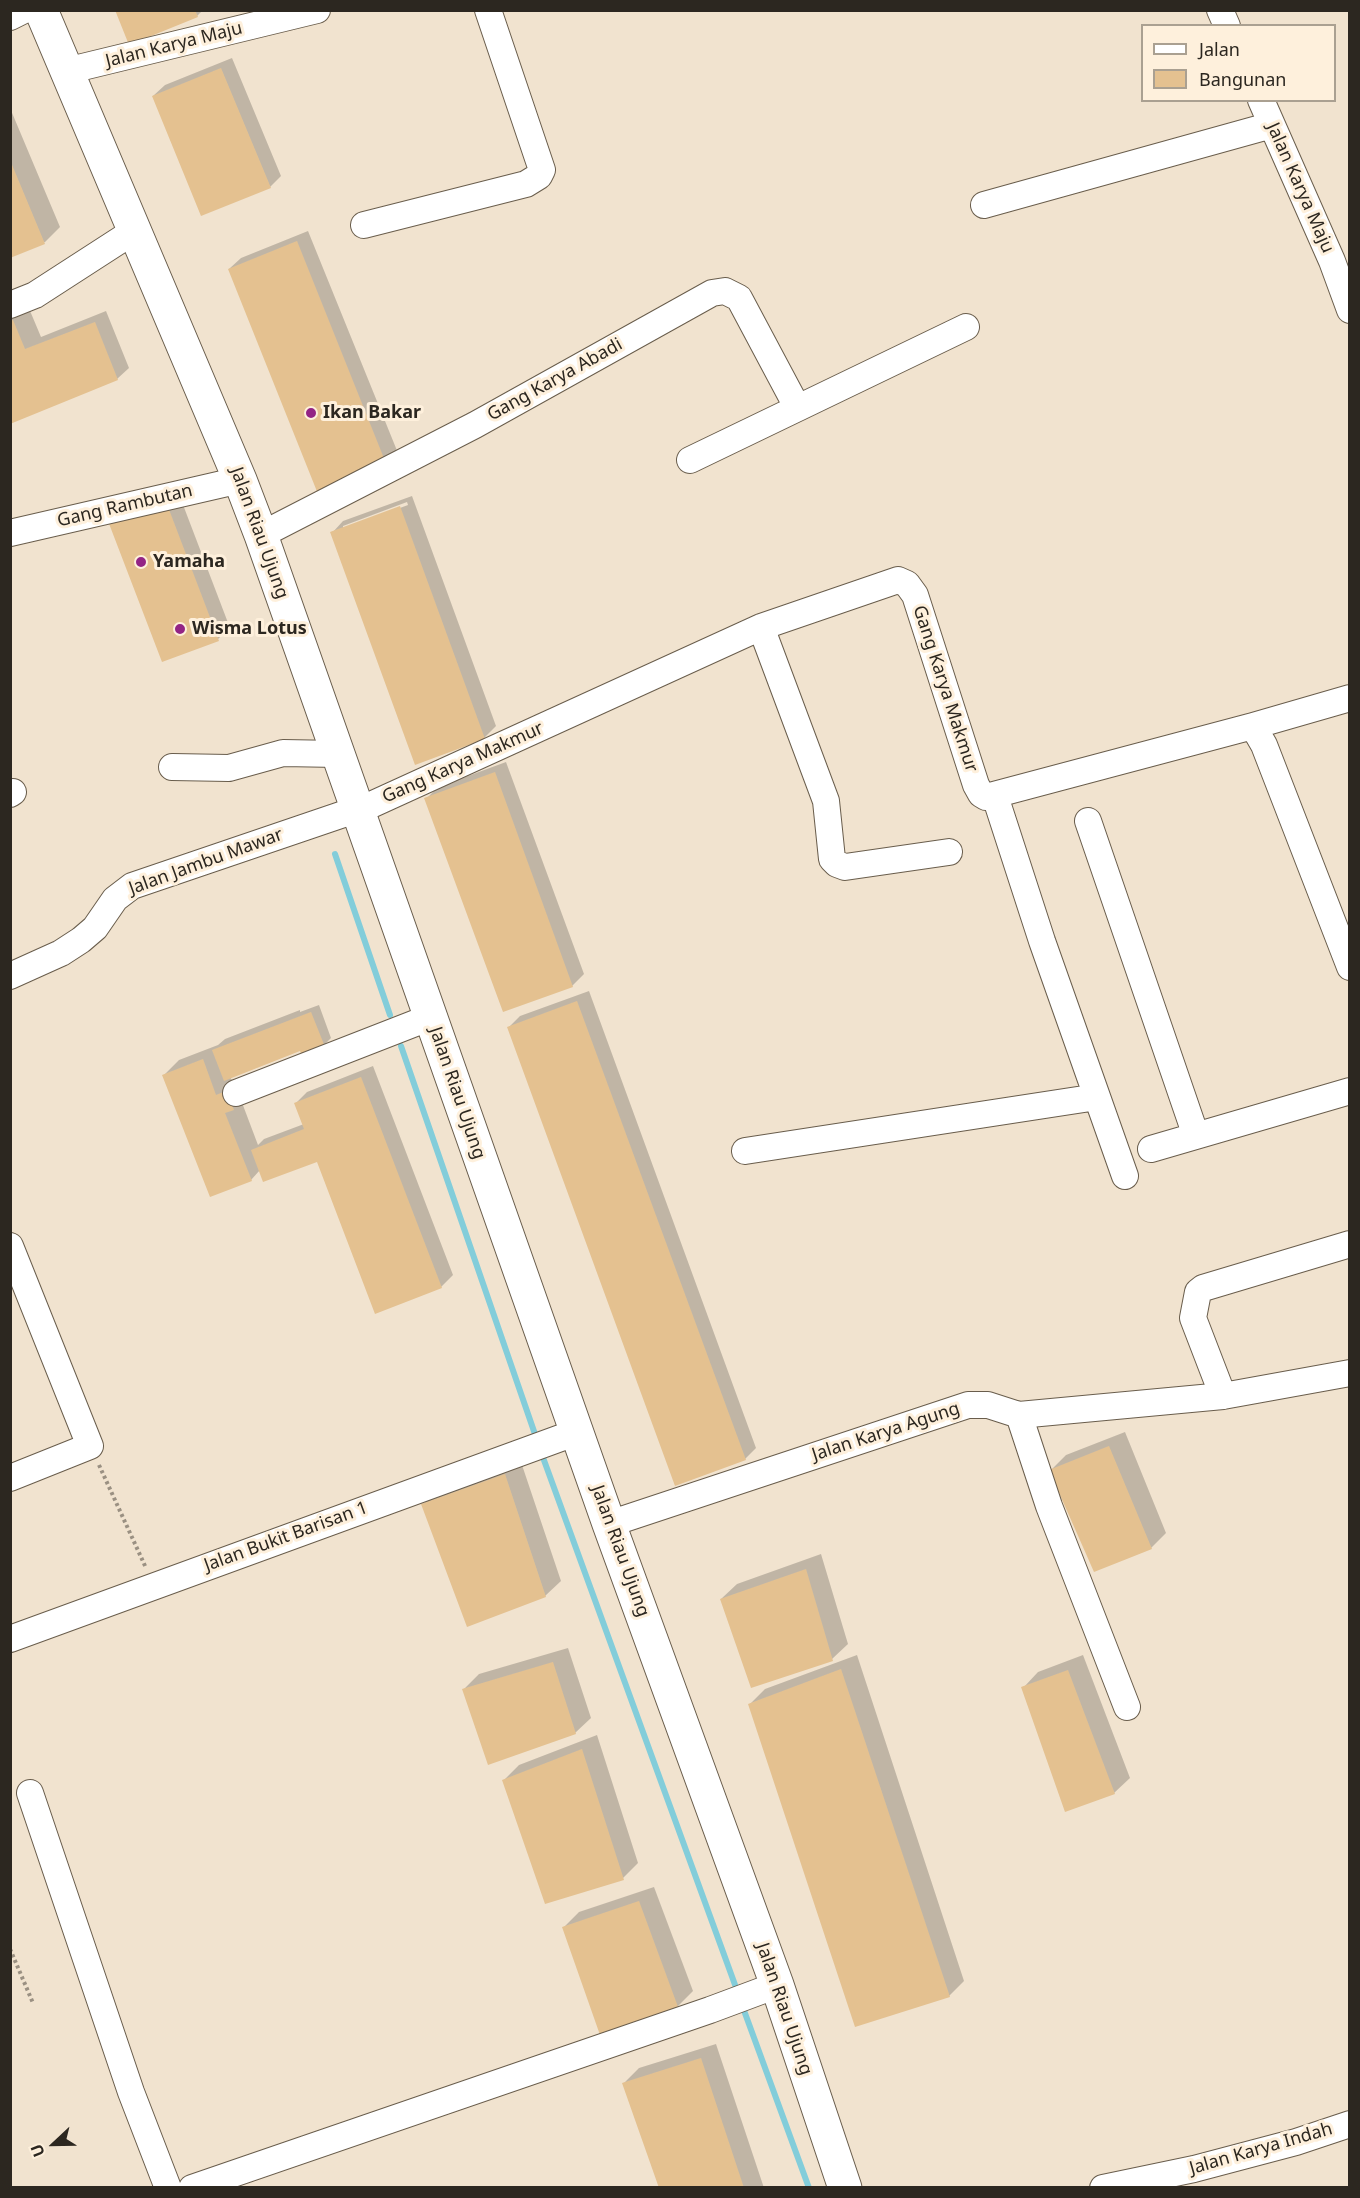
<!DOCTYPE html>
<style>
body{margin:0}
#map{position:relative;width:1360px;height:2198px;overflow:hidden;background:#f1e3cf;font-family:"Noto Sans",sans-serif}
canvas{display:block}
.frame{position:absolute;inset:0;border:12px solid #2c2720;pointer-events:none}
.legend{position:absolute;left:1141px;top:24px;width:195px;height:78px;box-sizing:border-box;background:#fef0dc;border:2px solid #aaa091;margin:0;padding:8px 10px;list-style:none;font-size:18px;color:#2c2720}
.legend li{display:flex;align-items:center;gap:12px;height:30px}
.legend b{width:30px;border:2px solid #aaa091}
.north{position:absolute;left:24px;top:2114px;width:60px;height:60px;-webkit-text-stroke:4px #fef0dc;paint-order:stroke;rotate:248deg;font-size:16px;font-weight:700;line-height:24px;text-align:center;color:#2c2720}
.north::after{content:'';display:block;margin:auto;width:21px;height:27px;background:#2c2720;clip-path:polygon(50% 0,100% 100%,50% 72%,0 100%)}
</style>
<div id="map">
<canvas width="1360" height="2198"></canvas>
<div class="frame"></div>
<ul class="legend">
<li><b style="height:8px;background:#fff"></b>Jalan</li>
<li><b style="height:16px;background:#e4c190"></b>Bangunan</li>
</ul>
<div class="north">U</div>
</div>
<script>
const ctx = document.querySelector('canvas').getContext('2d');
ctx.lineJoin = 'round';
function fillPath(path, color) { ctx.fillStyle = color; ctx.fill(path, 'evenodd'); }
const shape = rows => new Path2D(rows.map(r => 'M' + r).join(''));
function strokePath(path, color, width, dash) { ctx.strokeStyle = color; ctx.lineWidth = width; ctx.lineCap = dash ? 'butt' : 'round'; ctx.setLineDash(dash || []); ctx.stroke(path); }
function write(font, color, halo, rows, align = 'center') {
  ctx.font = font + ' "Noto Sans",sans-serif'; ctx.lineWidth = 6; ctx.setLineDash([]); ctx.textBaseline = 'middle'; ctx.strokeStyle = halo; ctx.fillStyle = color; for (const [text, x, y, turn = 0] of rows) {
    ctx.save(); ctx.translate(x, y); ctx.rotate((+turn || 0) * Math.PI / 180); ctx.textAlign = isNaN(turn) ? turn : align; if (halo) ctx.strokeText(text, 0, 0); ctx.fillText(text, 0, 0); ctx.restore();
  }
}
const shadow = shape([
 [116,10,203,10,197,16],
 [232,58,281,176,270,187,153,96,165,85],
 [10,108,60,227,45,242,10,257],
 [308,231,400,458,321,497,229,269,241,258],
 [28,306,41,337,106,311,129,368,117,379,10,422,10,313],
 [177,489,230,628,218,639,163,660,110,521],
 [412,496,496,726,484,738,332,533,343,521],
 [407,502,408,505,343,529,343,526],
 [506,762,584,974,572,986,426,799,438,787],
 [589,991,756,1448,745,1459,509,1027,520,1016],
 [319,1005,331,1038,324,1045,301,1049,230,1077,232,1080,241,1077,248,1093,241,1100,258,1145,264,1139,304,1124,296,1103,307,1092,373,1066,453,1275,441,1287,376,1312,317,1160,260,1170,251,1180,164,1075,179,1060,218,1045,225,1039,300,1010,300,1012],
 [1125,1432,1166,1533,1151,1548,1051,1470,1066,1455],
 [520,1459,561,1581,545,1596,423,1505,438,1489],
 [821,1554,848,1644,832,1659,721,1599,737,1584],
 [568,1648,591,1718,575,1733,464,1689,479,1674],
 [857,1655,964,1981,949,1996,750,1704,765,1689],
 [1083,1655,1130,1778,1114,1793,1023,1688,1038,1672],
 [597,1735,638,1863,623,1878,504,1780,519,1765],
 [654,1887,693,1991,678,2006,601,2033,564,1927,579,1912],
 [716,2044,764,2188,661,2188,624,2083,639,2068]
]);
const stream = shape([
 [335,854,390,1015],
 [401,1046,537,1440],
 [541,1452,738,1993],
 [742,2005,809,2188]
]);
const building = shape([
 [115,10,195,10,198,17,129,45],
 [221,68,271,188,201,216,152,96],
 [10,160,45,244,10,258],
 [297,241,389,471,320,499,228,269],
 [13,320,25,349,95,322,118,380,10,424,10,321],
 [165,499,219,641,162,662,108,521],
 [400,506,485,739,415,765,330,532],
 [495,772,573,987,503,1012,424,798],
 [577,1001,746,1460,675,1486,507,1027],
 [311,1012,325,1047,302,1056,300,1051,224,1081,212,1050],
 [203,1059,216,1095,226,1091,234,1110,225,1113,252,1181,210,1197,162,1075],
 [361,1077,442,1288,375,1314,317,1162,263,1182,251,1150,304,1129,294,1103],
 [1109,1446,1152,1549,1094,1572,1049,1470],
 [505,1474,546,1597,467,1627,421,1504],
 [806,1569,833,1661,751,1688,720,1599],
 [553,1662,576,1734,488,1765,462,1689],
 [841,1669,950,1997,855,2027,748,1704],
 [1068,1670,1115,1794,1065,1812,1021,1687],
 [582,1749,624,1880,545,1904,502,1780],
 [639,1901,678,2007,600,2035,562,1927],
 [701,2058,744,2188,659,2188,622,2083]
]);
const path = shape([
 [99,1465,146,1568],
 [10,1949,33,2003]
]);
const minor = shape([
 [1220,10,1227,26],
 [10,17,24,10],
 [66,71,317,10],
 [1261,100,1332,261,1350,310],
 [984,205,1272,125],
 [364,225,526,184,539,176,542,170,488,10],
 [10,305,35,295,134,231],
 [690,460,966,327],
 [10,533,240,480],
 [261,535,475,425,712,293,725,291,739,298,797,407],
 [761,627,826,801,832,859,837,864,845,867,949,852],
 [1253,726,1264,745,1350,967],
 [172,767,229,768,283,753,338,754],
 [10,794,13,792],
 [995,796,1042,941,1125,1176],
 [1088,821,1196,1136],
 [10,976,61,953,81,940,95,928,115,899,132,886,373,804,761,627,898,580,907,584,915,595,976,785,981,794,986,797,1253,726,1350,698],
 [236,1093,431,1017],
 [1151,1149,1350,1091],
 [745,1151,1097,1097],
 [10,1246,90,1446,10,1478],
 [1223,1396,1193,1318,1198,1292,1203,1288,1350,1244],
 [1019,1415,1049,1506,1127,1707],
 [609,1524,968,1405,988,1405,1019,1415,1223,1396,1350,1373],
 [10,1639,577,1432],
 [30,1793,131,2092,168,2188],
 [192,2188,710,2010,777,1985],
 [1103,2188,1194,2169,1296,2142,1350,2124]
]);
const major = shape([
 [41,10,240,480,261,535,609,1524,777,1985,845,2188]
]);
const markers = [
 [311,413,6,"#932485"],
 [141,562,6,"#932485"],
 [180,629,6,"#932485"]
];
const streetNames = [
 ["Jalan Karya Maju",174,45,-14],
 ["Jalan Karya Maju",1300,188,66],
 ["Gang Karya Abadi",555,380,-29],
 ["Gang Rambutan",125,506,-13],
 ["Jalan Riau Ujung",259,533,70],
 ["Gang Karya Makmur",945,689,72],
 ["Gang Karya Makmur",463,763,-24],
 ["Jalan Jambu Mawar",206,862,-20],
 ["Jalan Riau Ujung",457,1093,71],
 ["Jalan Karya Agung",886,1432,-18],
 ["Jalan Bukit Barisan 1",286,1537,-20],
 ["Jalan Riau Ujung",620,1551,70],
 ["Jalan Riau Ujung",784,2009,71],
 ["Jalan Karya Indah",1261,2149,-16]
];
const poiNames = [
 ["Ikan Bakar",323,413],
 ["Yamaha",153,562],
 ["Wisma Lotus",192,629]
];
fillPath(shadow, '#0003');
strokePath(stream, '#83cdda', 6);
fillPath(building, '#e4c190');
strokePath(minor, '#695d4c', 28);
strokePath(major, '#695d4c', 35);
strokePath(path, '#9a9082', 4, [3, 3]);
strokePath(minor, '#fff', 26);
strokePath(major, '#fff', 33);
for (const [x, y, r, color] of markers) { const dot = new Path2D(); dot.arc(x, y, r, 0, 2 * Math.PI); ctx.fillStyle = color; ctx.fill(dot); strokePath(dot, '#fef0dc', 2); }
write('18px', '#2c2720', '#fef0dc', streetNames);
write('bold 18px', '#2c2720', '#fef0dc', poiNames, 'left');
</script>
